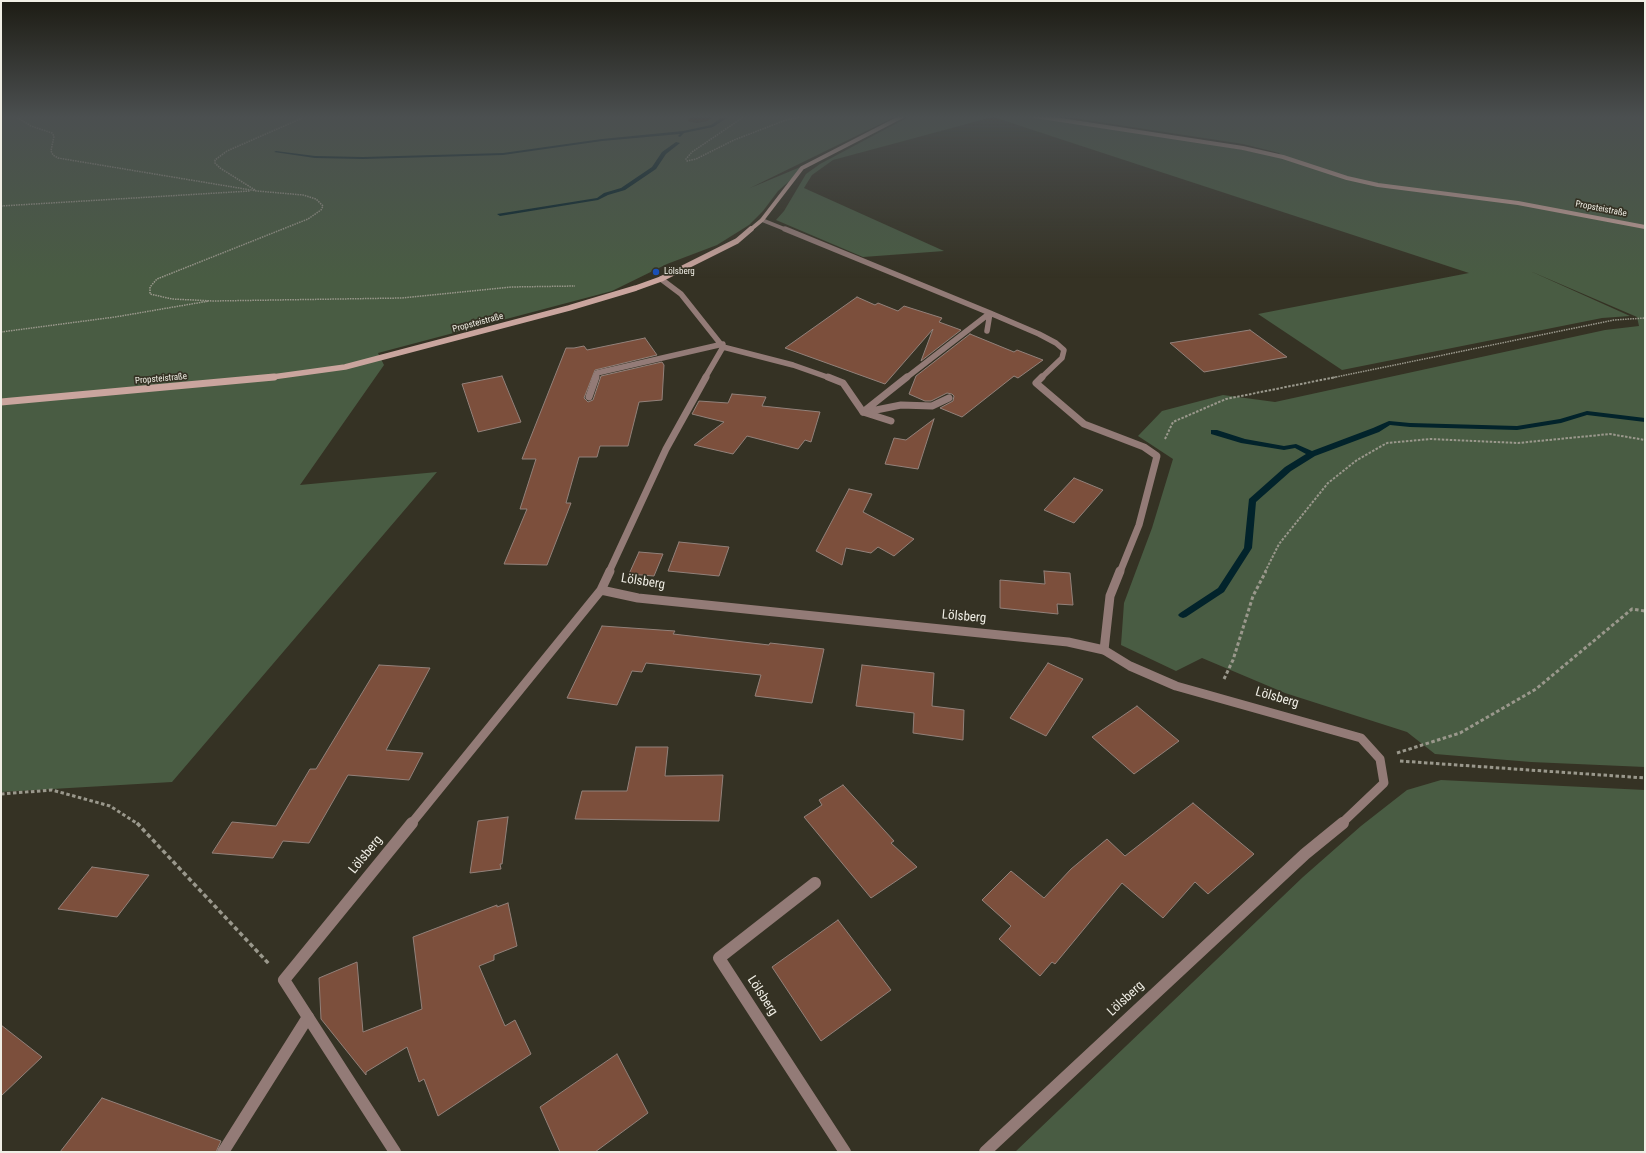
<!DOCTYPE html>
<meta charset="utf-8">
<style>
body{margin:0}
#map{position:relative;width:1646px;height:1153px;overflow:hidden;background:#353224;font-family:"Roboto Condensed",sans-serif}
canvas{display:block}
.frame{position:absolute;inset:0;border:2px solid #f0eee5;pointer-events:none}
</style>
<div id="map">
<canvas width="1646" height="1153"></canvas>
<div class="frame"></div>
</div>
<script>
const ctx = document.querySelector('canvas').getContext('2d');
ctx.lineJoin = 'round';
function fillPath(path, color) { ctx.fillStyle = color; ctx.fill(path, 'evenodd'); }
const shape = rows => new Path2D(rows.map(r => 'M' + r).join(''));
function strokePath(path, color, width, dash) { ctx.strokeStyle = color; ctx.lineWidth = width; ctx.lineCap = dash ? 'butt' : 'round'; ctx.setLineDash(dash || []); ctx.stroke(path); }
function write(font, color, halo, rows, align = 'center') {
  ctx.font = font + ' "Roboto Condensed",sans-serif'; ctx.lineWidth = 3.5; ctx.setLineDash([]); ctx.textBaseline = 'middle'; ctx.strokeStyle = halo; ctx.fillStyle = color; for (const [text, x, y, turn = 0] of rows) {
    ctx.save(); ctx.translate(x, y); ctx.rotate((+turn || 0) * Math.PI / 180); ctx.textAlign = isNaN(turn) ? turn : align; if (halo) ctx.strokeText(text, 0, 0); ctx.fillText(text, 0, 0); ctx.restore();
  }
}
const green = shape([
 [1,116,690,116,688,121,697,123,707,121,714,116,897,116,750,188,810,163,778,191,763,211,749,225,717,245,667,264,612,291,378,353,384,365,300,485,437,472,172,782,1,792],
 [910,116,1035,116,1150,133,1282,157,1279,153,1243,144,1059,116,1645,116,1645,767,1531,762,1435,754,1407,732,1285,693,1202,658,1176,671,1121,645,1124,603,1152,528,1173,459,1138,436,1162,411,1223,395,1275,402,1605,330,1639,326,1637,317,1530,271,1630,316,1602,318,1342,370,1258,314,1469,273,993,117,833,160,812,175,804,188,944,251,863,257,776,220,784,211,806,174,820,164],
 [1441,780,1645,790,1645,1152,1015,1152,1303,877,1361,826,1407,790]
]);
const stream = shape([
 [724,116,730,116,713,127,684,133,680,137,678,136,680,134,602,141,503,155,363,159,315,158,274,152,276,151,315,156,363,157,503,153,602,139,683,131,711,125,724,116],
 [676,142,680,143,666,154,656,169,625,190,608,195,598,200,500,216,497,214,597,198,604,193,621,188,652,167,662,152,676,142],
 [1587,411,1645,418,1645,422,1587,415,1561,423,1517,430,1410,427,1390,425,1379,432,1315,456,1291,471,1256,502,1252,548,1224,592,1186,617,1183,618,1180,617,1178,615,1180,613,1218,588,1244,548,1249,499,1285,467,1306,454,1295,448,1284,450,1241,443,1211,434,1211,430,1217,430,1245,439,1284,446,1296,444,1312,451,1373,428,1389,421,1410,423,1517,426,1560,419,1587,411]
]);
const building = shape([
 [857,297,875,305,878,303,898,311,904,306,942,318,939,322,961,330,921,361,933,329,885,384,785,348,857,297],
 [1250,330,1287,357,1204,372,1170,343,1250,330],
 [970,334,1014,352,1017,350,1043,360,1018,378,1014,376,962,417,940,408,953,401,954,396,952,394,947,393,931,401,925,401,909,394,916,376,970,334],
 [645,338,657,355,595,370,584,398,588,402,593,400,601,376,662,362,664,365,662,400,639,402,628,446,600,446,597,457,579,457,566,503,571,503,547,565,504,564,527,509,520,509,536,459,522,459,566,348,574,348,584,346,587,350,645,338],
 [502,376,521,422,478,432,462,384,502,376],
 [732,394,766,397,762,406,820,412,811,442,805,440,798,449,747,436,733,454,694,445,724,422,692,414,699,401,728,403,732,394],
 [934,419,918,469,885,464,894,438,906,440,934,419],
 [1074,478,1103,490,1074,523,1044,510,1074,478],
 [849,489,872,494,863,512,914,539,894,556,878,547,871,553,846,548,842,565,816,551,849,489],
 [679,542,729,547,719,576,668,571,679,542],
 [639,552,663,554,654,576,629,574,639,552],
 [1044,571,1070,573,1073,605,1057,604,1058,614,1000,608,1000,580,1045,584,1044,571],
 [602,626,675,631,673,634,769,645,770,643,824,649,812,703,755,696,761,675,646,663,642,672,632,671,617,705,567,698,602,626],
 [1048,663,1083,679,1046,736,1010,718,1048,663],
 [379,665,430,668,386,750,423,753,409,780,348,775,309,843,283,841,273,858,212,853,232,822,276,826,310,769,316,769,379,665],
 [862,665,934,673,932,706,964,710,963,740,913,733,914,713,856,706,862,665],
 [1137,706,1179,741,1134,774,1092,737,1137,706],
 [636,747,668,747,665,776,723,775,719,821,575,819,582,791,627,791,636,747],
 [843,785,894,841,891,843,917,867,871,898,804,817,822,805,819,800,843,785],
 [1193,803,1254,854,1208,894,1195,882,1163,918,1122,883,1055,964,1052,962,1040,976,999,939,1011,926,982,900,1011,871,1044,898,1071,869,1107,839,1125,856,1193,803],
 [508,817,502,864,500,864,501,869,470,873,478,821,508,817],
 [92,867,149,875,117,917,58,909,92,867],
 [508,903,517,946,494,955,494,960,479,966,505,1026,515,1020,531,1054,438,1116,424,1079,419,1082,407,1047,366,1072,366,1075,321,1019,319,978,357,962,363,1032,422,1009,413,937,497,905,497,907,508,903],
 [838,920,891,990,821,1041,772,967,838,920],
 [1,1025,42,1057,1,1096,1,1025],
 [617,1054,648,1113,595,1152,560,1152,540,1107,617,1054],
 [102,1098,221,1141,216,1152,60,1152,102,1098]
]);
const pathFar3 = shape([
 [15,116,31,126,52,133,54,136,51,151,53,155,58,158,257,191,303,195,316,199,323,206,321,210,308,219,157,279,150,287,150,294,172,299,213,301,402,298,511,287,575,286],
 [745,116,692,152,686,159,687,161,696,159,734,140,786,120,804,116],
 [255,190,220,168,215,163,215,160,227,151,307,116],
 [1,206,250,191],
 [1,332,115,317,209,301],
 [1331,378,1614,320,1645,318]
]);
const pathFar2 = shape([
 [1165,439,1173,422,1226,399,1336,377],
 [1265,572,1279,544,1328,483,1357,460,1387,443,1430,439,1518,443,1610,434,1645,440]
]);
const pathFar1 = shape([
 [1224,679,1233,660,1253,596,1266,571],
 [1397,753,1460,733,1536,689,1632,609,1645,611],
 [1400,761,1645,778],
 [1,794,52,790,110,806,138,824]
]);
const path = shape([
 [137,823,270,965]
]);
const laneFar4 = shape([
 [762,220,787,230]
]);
const laneFar3 = shape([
 [785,229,990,313,987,331],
 [906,378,990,313,1039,334,1056,343,1064,350,1062,358,1041,378]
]);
const laneFar2 = shape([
 [1042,377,1036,383,1084,424,1144,447,1157,456,1139,525,1120,572],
 [863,412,907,377],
 [866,412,901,405,932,406,949,398]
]);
const laneFar1 = shape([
 [1104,650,1110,596,1120,571]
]);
const lane = shape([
 [815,883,719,958,845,1152],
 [223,1152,308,1017]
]);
const streetFar3 = shape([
 [661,279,681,294,723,347,705,378],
 [723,347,793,365,830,378],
 [595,378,597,373,723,344]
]);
const streetFar2 = shape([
 [828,377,843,383,863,412,891,421],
 [589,397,596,377],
 [609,572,666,449,706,377]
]);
const streetFar1 = shape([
 [601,590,638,598,1068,642,1104,650,1130,666,1176,686,1361,738,1380,759,1384,783,1341,824],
 [411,824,601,590,610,571]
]);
const street = shape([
 [395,1152,284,980,412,823],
 [985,1152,1305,854,1343,823]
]);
const secondaryFar2 = shape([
 [1035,116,1243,148,1283,157,1347,178,1378,185,1518,203,1645,227],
 [750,230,762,220,802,168,903,116]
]);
const secondaryFar1 = shape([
 [265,378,345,367,569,308,636,288,661,279,737,241,751,229]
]);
const secondary = shape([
 [1,402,274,377]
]);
const markers = [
 [656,272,4,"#1a4fb4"]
];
const farStreetnames = [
 ["Propsteistraße",1601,209,11],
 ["Propsteistraße",478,323,-15],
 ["Propsteistraße",161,379,-5]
];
const farPoinames = [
 ["Lölsberg",664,272]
];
const nearStreetnames = [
 ["Lölsberg",643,582,9],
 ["Lölsberg",964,617,5],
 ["Lölsberg",1277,698,16],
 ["Lölsberg",366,855,-51],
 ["Lölsberg",762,996,57],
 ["Lölsberg",1126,999,-43]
];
fillPath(green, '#495c43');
fillPath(stream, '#02232b');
fillPath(building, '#7c4f3c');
strokePath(building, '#92817a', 1);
strokePath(pathFar3, '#9a988c', 1.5, [1.5, 1]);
strokePath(pathFar2, '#9a988c', 2, [2.5, 1.5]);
strokePath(pathFar1, '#9a988c', 3, [3.5, 2.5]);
strokePath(path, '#9a988c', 3.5, [4.5, 3]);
strokePath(laneFar4, '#937b77', 4);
strokePath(laneFar3, '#937b77', 5.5);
strokePath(laneFar2, '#937b77', 7);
strokePath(laneFar1, '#937b77', 9);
strokePath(lane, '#937b77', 12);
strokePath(streetFar3, '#937b77', 5.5);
strokePath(streetFar2, '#937b77', 7);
strokePath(streetFar1, '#937b77', 9);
strokePath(street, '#937b77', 12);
strokePath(secondaryFar2, '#caa59e', 4);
strokePath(secondaryFar1, '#caa59e', 5.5);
strokePath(secondary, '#caa59e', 7);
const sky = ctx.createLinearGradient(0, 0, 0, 278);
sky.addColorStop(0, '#1d1c14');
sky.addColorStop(0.42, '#4b4f50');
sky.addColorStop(1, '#4b4f5000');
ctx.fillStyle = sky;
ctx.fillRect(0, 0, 1646, 278);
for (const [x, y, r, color] of markers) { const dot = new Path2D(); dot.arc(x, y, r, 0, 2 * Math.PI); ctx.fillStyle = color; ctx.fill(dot); strokePath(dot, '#353224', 1.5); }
write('9px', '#f0eee5', '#353224', farStreetnames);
write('9px', '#f0eee5', '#353224', farPoinames, 'left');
write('13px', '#f0eee5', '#353224', nearStreetnames);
</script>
